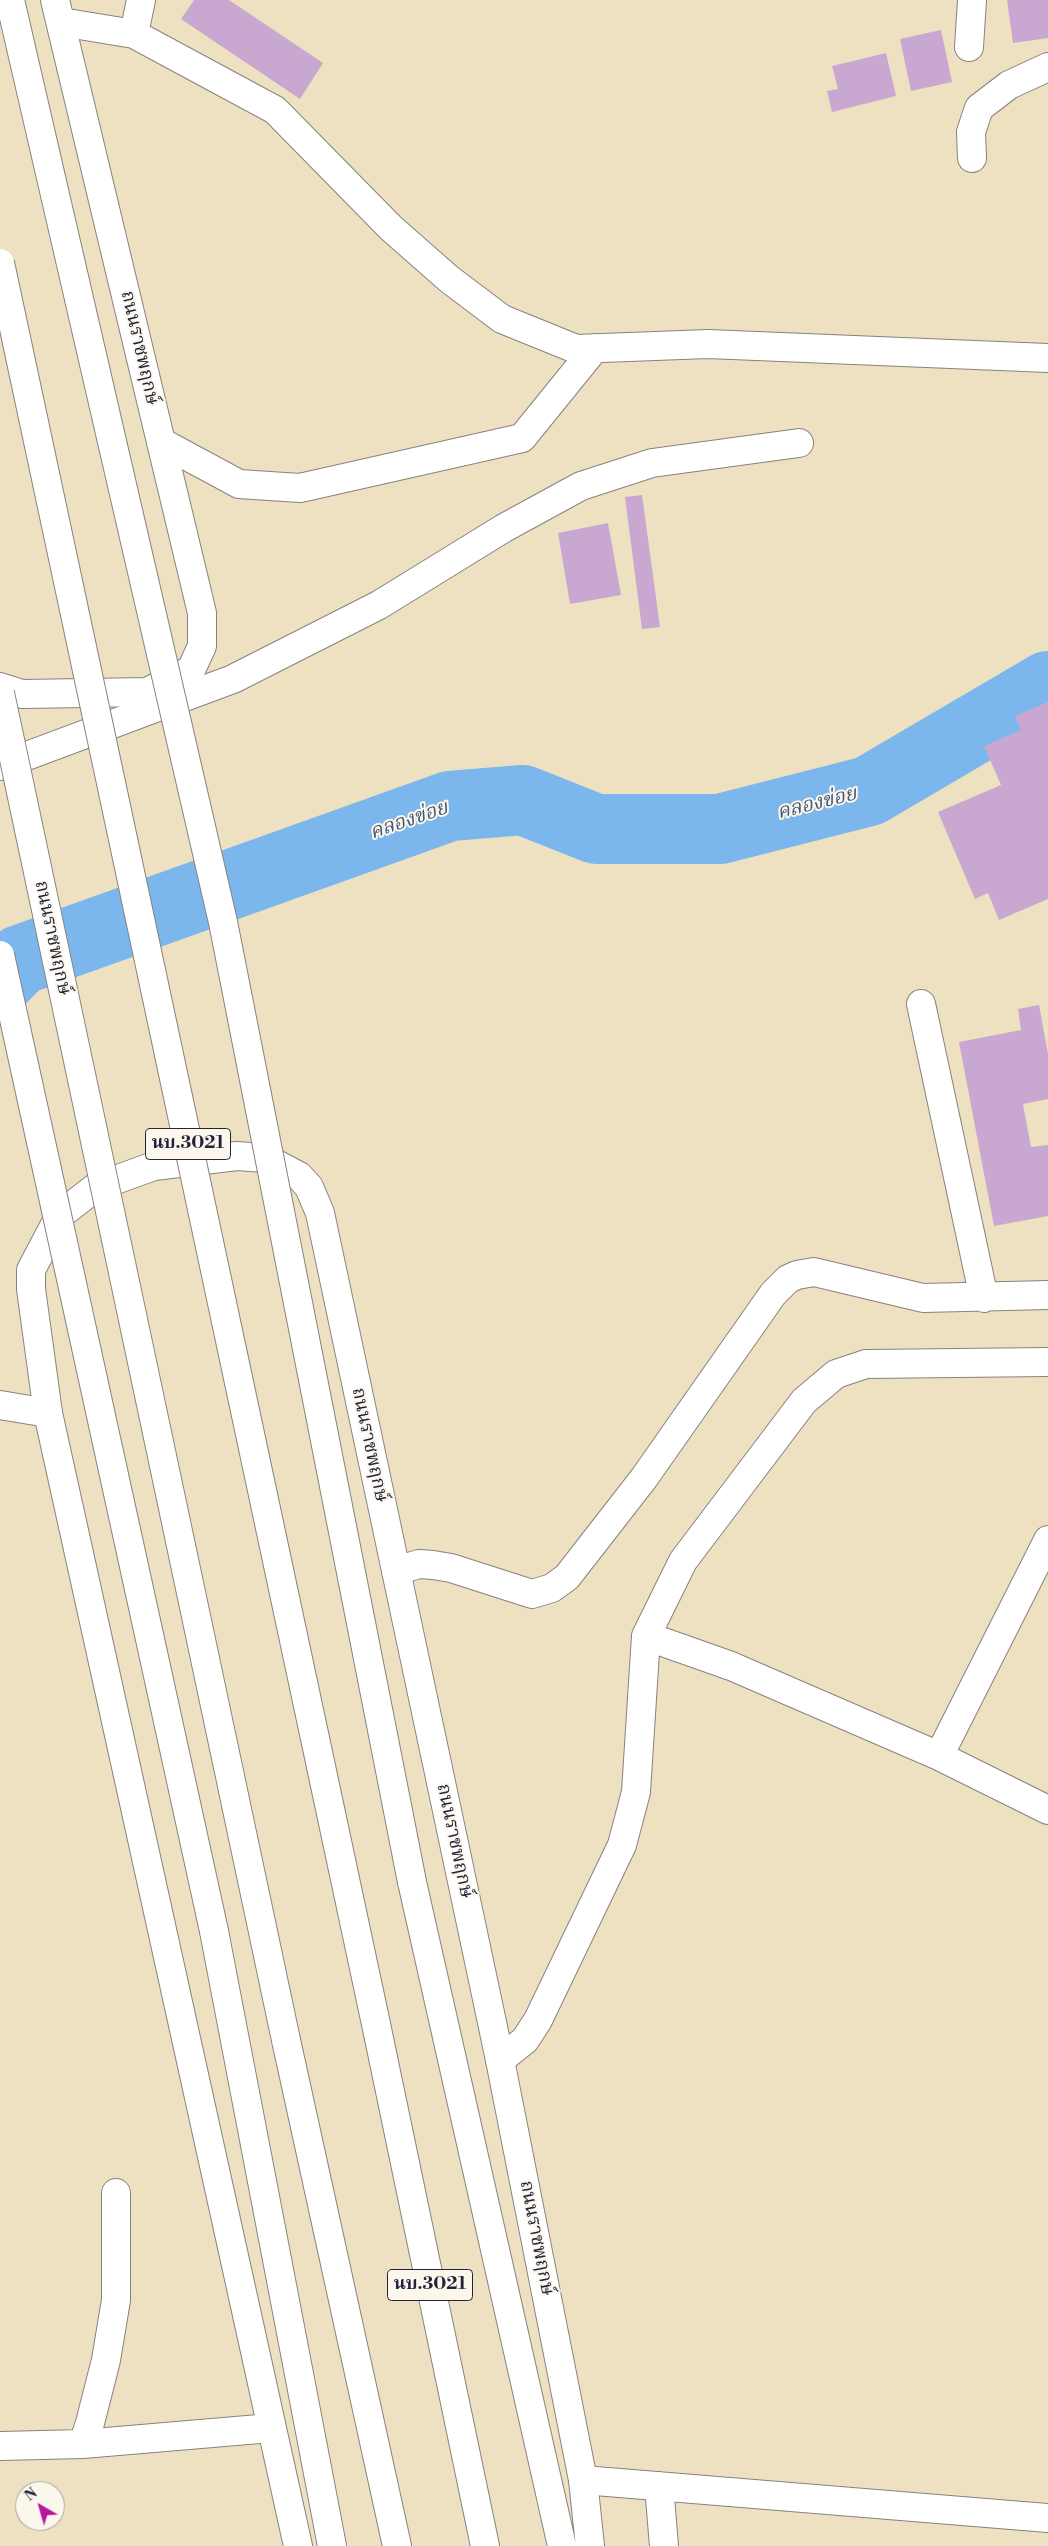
<!DOCTYPE html>
<meta charset="utf-8">
<style>
body{margin:0}
#map{position:relative;width:1048px;height:2546px;overflow:hidden;background:#eee1c1;font-family:"Libre Bodoni",serif}
canvas{display:block}
.north{position:absolute;left:15px;top:2481px;width:50px;height:50px;box-sizing:border-box;background:#fbf7ec;border:1px solid #a4a2a5;border-radius:50%;rotate:322deg;font-size:14px;font-weight:700;line-height:20px;text-align:center;color:#22223b}
.north::after{content:'';display:block;margin:auto;width:18px;height:22px;background:#b5179e;clip-path:polygon(50% 0,100% 100%,50% 72%,0 100%)}
</style>
<div id="map">
<canvas width="1048" height="2546"></canvas>
<div class="north">N</div>
</div>
<script>
const ctx = document.querySelector('canvas').getContext('2d');
ctx.lineJoin = 'round';
const shape = rows => new Path2D(rows.map(r => 'M' + r).join(''));
function strokePath(path, color, width, dash) { ctx.strokeStyle = color; ctx.lineWidth = width; ctx.lineCap = dash ? 'butt' : 'round'; ctx.setLineDash(dash || []); ctx.stroke(path); }
function fillPath(path, color) { ctx.fillStyle = color; ctx.fill(path, 'evenodd'); }
function write(font, color, halo, rows, align = 'center') {
  ctx.font = font + ' "Libre Bodoni","Noto Serif Thai",serif'; ctx.lineWidth = 4; ctx.setLineDash([]); ctx.textBaseline = 'middle'; ctx.strokeStyle = halo; ctx.fillStyle = color; for (const [text, x, y, turn = 0] of rows) {
    ctx.save(); ctx.translate(x, y); ctx.rotate((+turn || 0) * Math.PI / 180); ctx.textAlign = isNaN(turn) ? turn : align; if (halo) ctx.strokeText(text, 0, 0); ctx.fillText(text, 0, 0); ctx.restore();
  }
}
const river = shape([
 [0,980,20,960,450,806,523,800,596,829,720,829,869,791,1048,686]
]);
const building = shape([
 [194,0,229,0,323,63,300,99,181,19],
 [1007,0,1048,0,1048,38,1013,43],
 [941,30,952,82,911,91,900,39],
 [886,53,896,96,832,112,827,91,838,89,832,66],
 [642,495,660,627,642,629,625,497],
 [608,523,621,595,570,604,558,533],
 [1048,702,1048,899,999,920,988,893,975,899,938,812,1001,785,984,746,1021,730,1015,716],
 [1039,1005,1048,1054,1048,1099,1023,1104,1031,1147,1048,1145,1048,1216,994,1226,959,1042,1021,1030,1018,1009]
]);
const minor = shape([
 [61,22,134,34,275,110,391,228,449,279,502,319,576,349,708,344,1048,358],
 [134,34,141,0],
 [969,47,972,0],
 [972,158,971,132,979,108,1009,85,1048,67],
 [161,442,239,484,300,488,522,438,595,348],
 [0,766,233,679,379,605,504,528,581,486,652,463,799,443],
 [921,1004,984,1298],
 [0,1405,48,1413],
 [396,1571,419,1564,433,1565,451,1568,532,1594,552,1588,567,1577,644,1478,773,1294,788,1279,797,1275,814,1272,923,1298,1048,1295],
 [646,1636,731,1666,939,1756,1048,1540],
 [939,1756,1048,1810],
 [500,2060,525,2040,538,2020,622,1845,636,1792,646,1636,683,1561,804,1401,836,1374,866,1364,1048,1362],
 [83,2444,90,2423,106,2360,116,2300,116,2193],
 [0,2446,83,2444,271,2428],
 [583,2480,1048,2518],
 [659,2486,664,2546]
]);
const major = shape([
 [0,687,22,694,147,692,191,670,202,646,202,613,55,0],
 [412,1882,562,2546],
 [214,1931,332,2546],
 [376,2024,485,2546],
 [286,2040,397,2546],
 [298,2546,48,1413,31,1289,31,1270,60,1215,96,1187,154,1166,237,1156,265,1158,299,1176,309,1187,320,1213,500,2060,583,2480,590,2546]
]);
const majorBridge = shape([
 [10,0,223,922,412,1882],
 [0,263,376,2024],
 [0,693,286,2040],
 [0,955,214,1931]
]);
const shields = [
 [188,1144,85],
 [430,2285,85]
];
const shieldNames = [
 ["นบ.3021",188,1144],
 ["นบ.3021",430,2285]
];
const streetNames = [
 ["ถนนราชพฤกษ์",139,348,77],
 ["ถนนราชพฤกษ์",52,938,78],
 ["ถนนราชพฤกษ์",369,1445,78],
 ["ถนนราชพฤกษ์",454,1841,78],
 ["ถนนราชพฤกษ์",536,2238,79]
];
const waterNames = [
 ["คลองข่อย",817,804,-14],
 ["คลองข่อย",409,821,-19]
];
strokePath(river, '#7bb7ed', 70);
fillPath(building, '#c8a8d1');
strokePath(minor, '#88827e', 30);
strokePath(major, '#88827e', 30);
strokePath(minor, '#fff', 28);
strokePath(major, '#fff', 28);
strokePath(majorBridge, '#88827e', 30, []);
strokePath(majorBridge, '#fff', 28);
for (const [x, y, w] of shields) { const box = new Path2D(); box.roundRect(x - w / 2, y - 15.5, w, 31, 4); ctx.fillStyle = '#fbf7ec'; ctx.fill(box); strokePath(box, '#22223b', 1); }
write('bold 18px', '#22223b', null, shieldNames);
write('19px', '#22223b', '#fbf7ec', streetNames);
write('italic 20px', '#415679', '#fbf7ec', waterNames);
</script>
